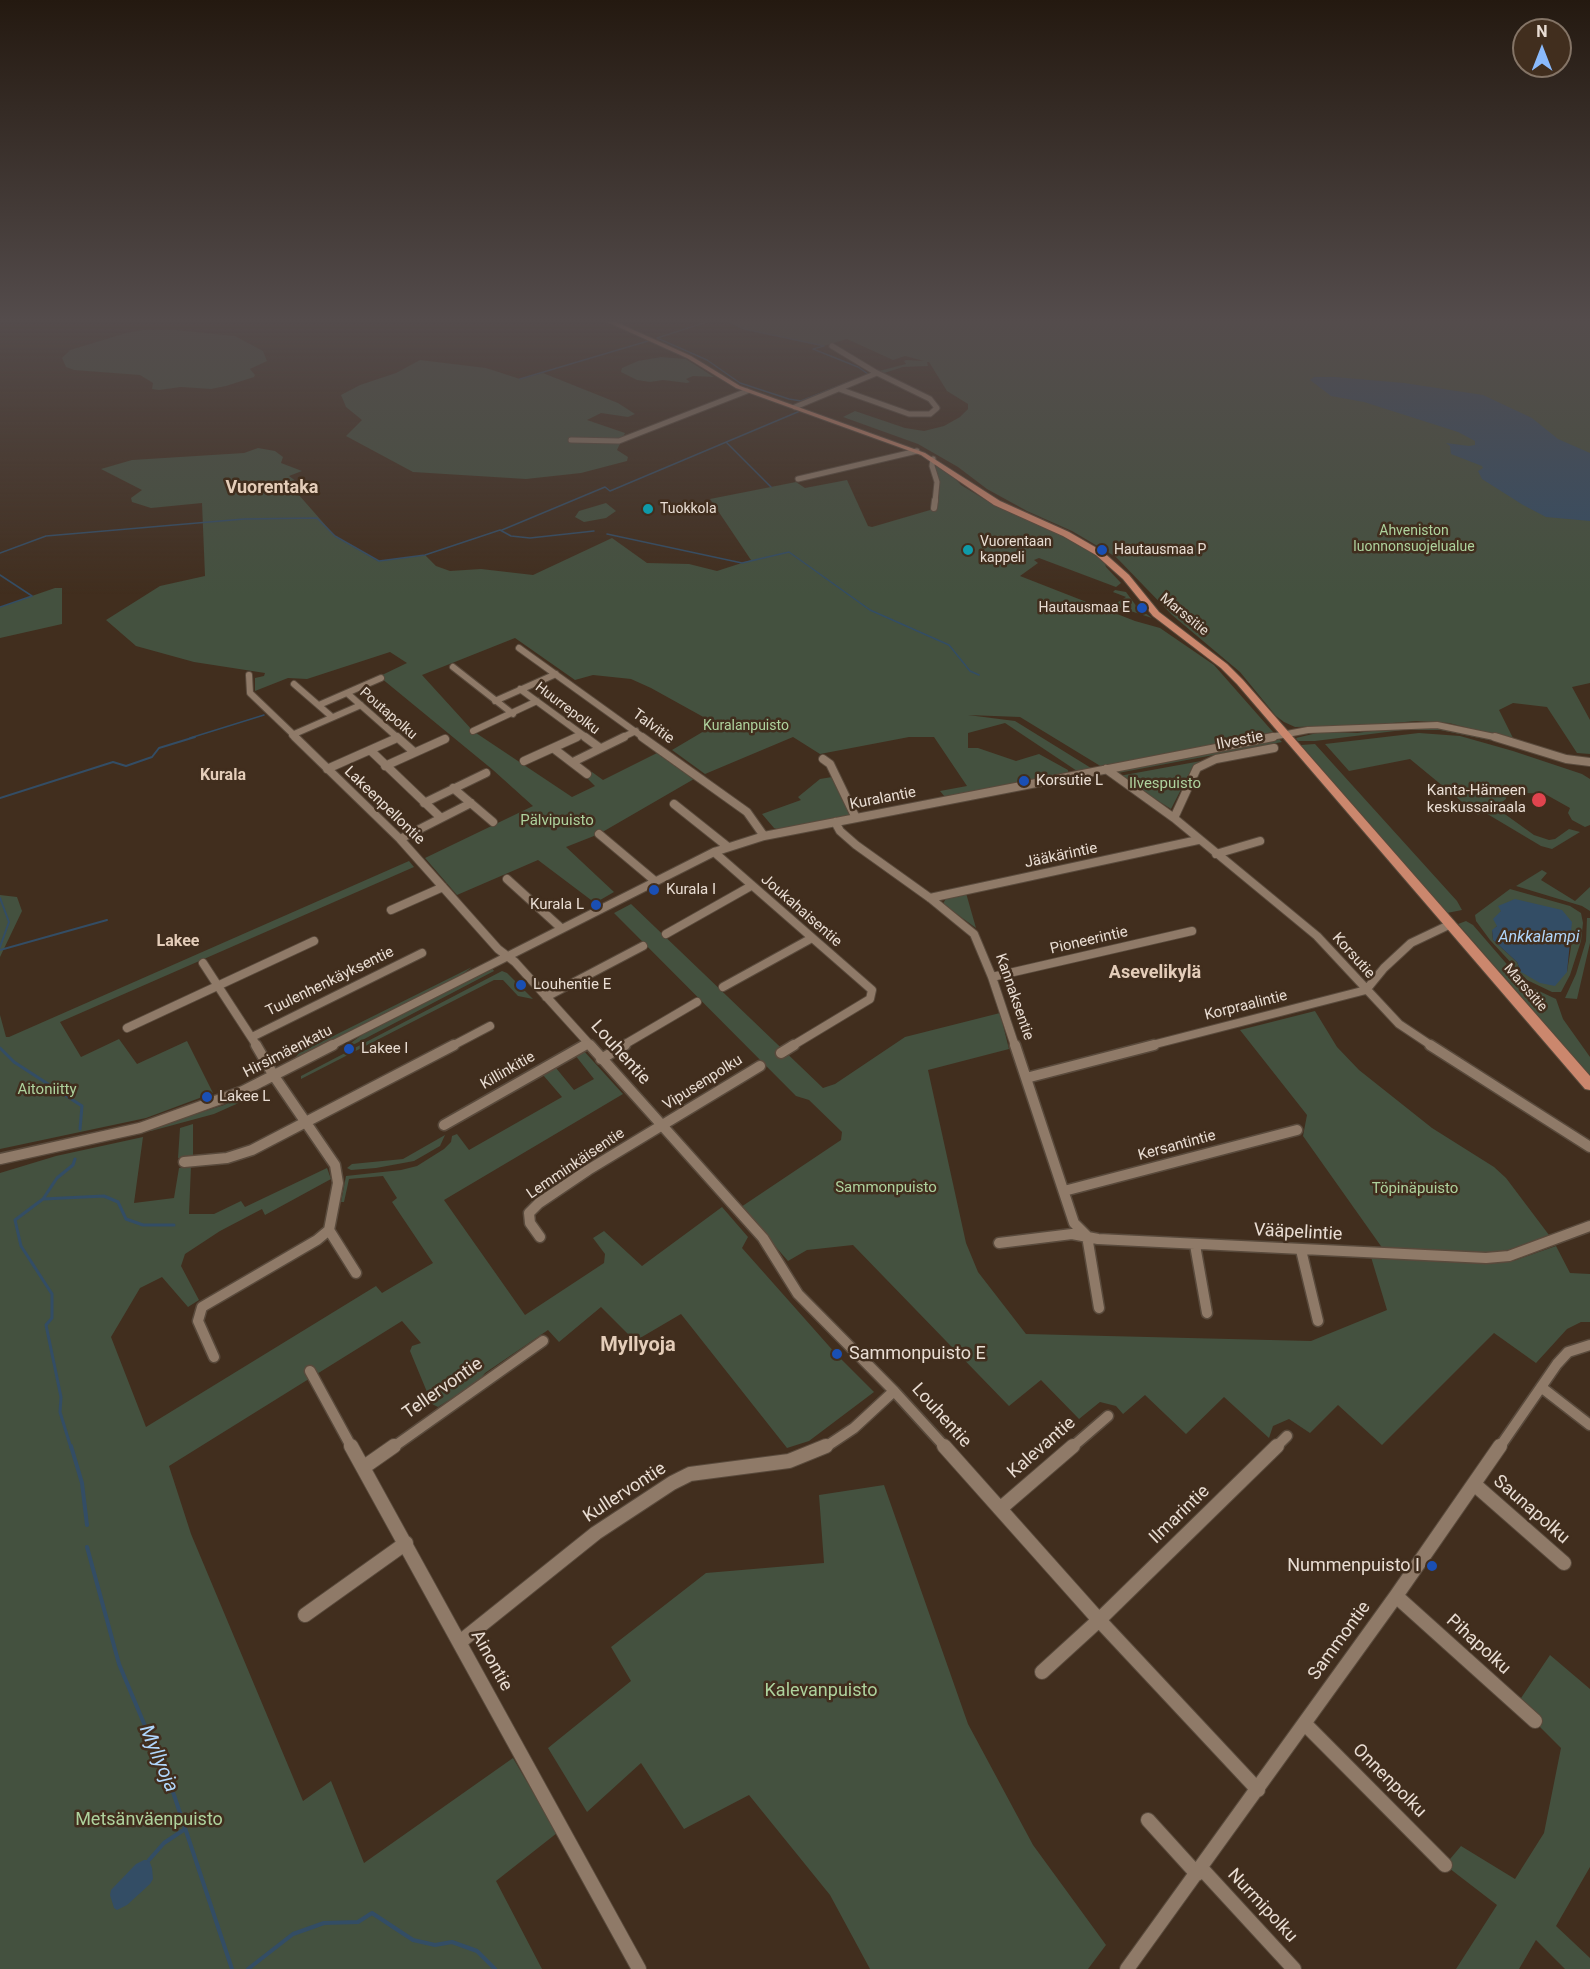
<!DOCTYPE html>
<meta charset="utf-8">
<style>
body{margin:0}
#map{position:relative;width:1590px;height:1969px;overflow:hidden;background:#412e1e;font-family:Roboto,sans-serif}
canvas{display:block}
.north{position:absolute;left:1512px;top:18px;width:60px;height:60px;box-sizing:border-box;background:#412e1e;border:2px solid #847466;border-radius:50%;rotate:0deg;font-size:16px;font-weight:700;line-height:24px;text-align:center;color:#e9ddd3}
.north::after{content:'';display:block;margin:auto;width:21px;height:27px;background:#8abafc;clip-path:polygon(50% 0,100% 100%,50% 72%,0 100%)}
</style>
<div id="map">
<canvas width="1590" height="1969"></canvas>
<div class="north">N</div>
</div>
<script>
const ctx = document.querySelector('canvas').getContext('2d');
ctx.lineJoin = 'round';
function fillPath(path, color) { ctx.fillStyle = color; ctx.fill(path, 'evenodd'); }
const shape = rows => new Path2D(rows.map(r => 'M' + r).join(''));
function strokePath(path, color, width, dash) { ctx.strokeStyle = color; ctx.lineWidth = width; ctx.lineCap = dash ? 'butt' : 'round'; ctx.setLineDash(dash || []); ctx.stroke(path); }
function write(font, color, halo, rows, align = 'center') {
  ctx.font = font + ' Roboto,sans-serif'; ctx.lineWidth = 5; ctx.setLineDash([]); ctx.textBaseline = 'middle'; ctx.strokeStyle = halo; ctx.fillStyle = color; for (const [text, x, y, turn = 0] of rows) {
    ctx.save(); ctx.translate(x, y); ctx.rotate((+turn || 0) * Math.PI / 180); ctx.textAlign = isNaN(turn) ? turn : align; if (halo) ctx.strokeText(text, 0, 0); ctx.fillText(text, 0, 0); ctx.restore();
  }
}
const green = shape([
 [724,319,1590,319,1590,683,1572,687,1590,720,1590,754,1577,753,1547,707,1513,703,1499,710,1514,740,1449,723,1417,721,1368,725,1295,727,1284,722,1276,716,1240,672,1172,615,1116,557,1072,531,1027,511,987,489,958,467,918,444,843,417,855,411,905,428,924,431,944,426,960,417,968,409,968,404,947,391,929,362,927,362,928,366,903,367,881,374,875,372,906,364,904,361,906,360,924,361,905,356,893,360,847,339,824,346,744,329],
 [143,330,176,330,235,336,263,351,267,361,250,369,255,375,254,377,226,386,211,389,181,387,159,390,152,389,153,383,140,375,74,370,66,367,62,358,70,350,126,333],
 [661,357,686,359,714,377,693,376,686,379,690,382,687,383,663,380,650,382,637,380,621,372,622,368,638,361],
 [420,360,486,368,520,379,543,373,618,403,635,414,628,417,601,413,587,420,625,433,617,450,628,457,627,461,581,473,526,479,413,472,346,436,362,420,346,407,341,395,360,385,396,373],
 [258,448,275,451,283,457,281,463,302,471,289,476,304,487,298,494,335,536,378,561,425,555,436,566,450,571,481,569,533,575,612,538,647,563,689,564,717,571,751,560,710,499,796,482,805,488,847,480,868,526,872,527,937,508,940,483,934,463,950,473,961,485,994,505,1074,541,1104,561,1106,567,1121,583,1116,587,1039,558,1034,560,1038,563,1020,576,1135,621,1160,628,1214,665,1273,732,1102,767,1020,717,968,715,1015,721,1091,768,1083,771,1077,771,1005,723,968,733,968,748,978,748,1016,761,1039,754,1068,770,1068,772,945,797,940,791,967,786,934,737,909,737,820,754,793,737,705,774,672,750,716,724,651,688,631,679,593,675,575,680,515,638,422,675,473,731,572,797,595,786,584,775,592,772,603,780,657,753,694,779,599,834,566,847,614,892,595,903,538,860,457,895,425,858,533,806,493,770,381,678,380,676,407,663,390,652,307,679,288,678,255,691,255,678,264,676,265,673,194,662,136,646,106,620,160,586,205,576,202,503,151,508,132,502,131,498,142,490,101,469,132,460,244,453],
 [606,503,616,511,606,518,584,522,575,517,579,511],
 [55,588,62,588,62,624,0,638,0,607],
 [1115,590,1126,592,1137,607,1152,618,1103,602,1115,604,1126,597,1113,592],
 [1408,726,1447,727,1468,732,1512,744,1579,767,1518,746,1440,730,1403,730,1315,741,1298,741,1296,738,1321,732,1357,733],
 [1419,733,1460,736,1513,751,1582,774,1590,779,1590,825,1585,827,1572,820,1568,813,1570,808,1545,794,1507,792,1506,799,1495,807,1534,835,1549,840,1555,839,1569,829,1580,832,1552,849,1541,846,1484,812,1478,815,1410,759,1349,771,1325,744],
 [1273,740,1279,739,1282,742,1118,773,1115,771],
 [1315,744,1457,901,1462,910,1447,913,1301,745],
 [1201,761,1193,766,1171,809,1119,776],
 [832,777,852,815,777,829,774,828,762,814,801,800,798,797,820,779],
 [409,861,414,867,60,1022,81,1057,119,1039,137,1064,187,1041,213,1093,146,1118,0,1149,0,1015,6,1037,9,1037],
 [1542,870,1547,873,1541,880,1575,901,1590,887,1590,911,1582,906,1516,886],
 [1510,889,1570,906,1581,913,1583,923,1581,941,1570,975,1561,992,1552,992,1527,980,1490,940,1476,921,1475,915],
 [1501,911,1572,941,1567,972,1521,972,1517,962,1493,940,1492,931,1497,926],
 [966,893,976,928,943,904,947,896],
 [0,895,17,897,22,911,0,957],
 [631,904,823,1088,835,1084,905,1037,1000,1013,1009,1049,928,1070,966,1243,978,1272,1026,1334,1311,1341,1387,1310,1371,1257,1513,1261,1556,1246,1570,1273,1590,1274,1590,1322,1581,1322,1567,1329,1536,1363,1494,1333,1382,1445,1338,1405,1310,1433,1289,1419,1273,1426,1269,1438,1224,1397,1186,1434,1145,1395,1123,1414,1116,1406,1100,1402,1079,1419,1041,1380,1009,1406,853,1245,807,1250,788,1261,741,1207,841,1140,842,1132,809,1100,796,1096,614,913],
 [1587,918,1590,918,1590,943,1577,999,1565,998,1576,974,1586,941],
 [1466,921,1473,925,1524,984,1556,999,1563,1019,1590,1057,1590,1076,1458,924],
 [472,967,456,979,297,1061,295,1058,299,1053],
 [492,968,494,971,349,1047,348,1045,366,1032],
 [502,971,507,973,533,999,518,996,503,980,494,980,301,1079,301,1076],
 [1315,1011,1337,1047,1359,1070,1432,1128,1494,1167,1506,1178,1549,1235,1506,1251,1482,1254,1383,1249,1303,1136,1307,1115,1240,1030],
 [583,1050,623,1094,444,1200,525,1315,604,1263,605,1254,593,1238,604,1231,642,1266,722,1207,748,1237,742,1248,836,1354,874,1392,809,1441,787,1448,681,1314,635,1341,601,1307,559,1342,548,1330,485,1373,479,1381,438,1407,432,1404,410,1351,412,1346,421,1343,402,1321,169,1466,191,1534,303,1801,331,1781,364,1863,513,1758,557,1833,496,1881,542,1969,0,1969,0,1173,56,1156,143,1137,134,1203,174,1198,179,1168,191,1166,189,1214,214,1214,241,1201,245,1207,327,1168,331,1179,265,1215,262,1209,220,1231,185,1254,181,1266,199,1300,188,1307,162,1277,140,1288,111,1337,146,1427,376,1286,382,1293,433,1263,392,1202,397,1198,383,1176,349,1179,344,1202,341,1202,346,1176,401,1170,417,1166,444,1149,451,1142,452,1136,457,1134,469,1150,562,1097,543,1075,556,1068,574,1090,594,1079,575,1055],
 [252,1091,252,1097,214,1114,151,1131,139,1132,224,1105],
 [193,1124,193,1157,178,1158,180,1128],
 [445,1135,440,1146,414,1161,376,1168,351,1170,347,1168,352,1164,403,1159],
 [884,1485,968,1724,1033,1845,1106,1945,1088,1969,870,1969,830,1895,749,1795,684,1829,641,1763,587,1812,548,1748,631,1681,611,1647,706,1573,824,1563,819,1495],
 [1550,1655,1590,1689,1590,1867,1556,1926,1590,1958,1590,1969,1565,1969,1536,1940,1519,1969,1456,1969,1497,1905,1445,1865,1461,1846,1515,1879,1544,1833,1561,1748,1517,1704]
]);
const water = shape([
 [1314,377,1335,377,1404,383,1483,395,1532,418,1558,439,1590,453,1590,521,1546,517,1523,505,1482,479,1478,471,1483,468,1482,466,1451,454,1450,446,1446,443,1469,446,1475,445,1475,441,1458,432,1364,402,1331,396,1310,380],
 [1515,899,1562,910,1572,922,1567,972,1555,986,1540,983,1521,972,1517,962,1493,940,1492,930,1497,926,1493,919,1501,911,1498,906],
 [144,1860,149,1860,152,1868,153,1879,150,1884,127,1905,117,1910,114,1908,110,1895,111,1890,136,1864]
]);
const streamFar3 = shape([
 [724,319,744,329,824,346,813,349],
 [657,338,707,360,740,383,789,399,801,401,849,382],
 [657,338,716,319],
 [813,349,858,367,868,374],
 [520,379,648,341],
 [726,442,771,487],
 [502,530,605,487,610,491,800,411],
 [607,534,742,563,789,552,870,610,949,645,970,671,979,675],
 [0,553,46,536,244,519,317,518,335,536,379,561,425,555,500,530,511,536,530,538,594,531],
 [0,575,32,596],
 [0,607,32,596],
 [190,738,264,715]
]);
const streamFar2 = shape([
 [0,798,113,762,126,766,152,757,159,748,195,737],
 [0,898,9,922,0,947],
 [0,950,107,920]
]);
const streamFar1 = shape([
 [0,1048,14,1062,82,1106,80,1129],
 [43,1199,104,1196,118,1202,126,1219,143,1225,174,1225],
 [71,1448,60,1412,61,1397,46,1325,52,1318,52,1294,21,1246,15,1220,43,1199,57,1178,73,1165,75,1159]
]);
const stream = shape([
 [71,1446,82,1483,87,1525],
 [87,1547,119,1664,174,1795,232,1969],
 [149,1860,164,1843,185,1829],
 [248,1969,293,1934,324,1923,358,1922,372,1913,413,1940,435,1945,452,1942,477,1951,495,1969]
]);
const minorFar4 = shape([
 [832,346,875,372,930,399,937,408,930,414,909,414,839,389],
 [795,407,877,373],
 [571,440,619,441,747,391],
 [933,459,932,466,937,482,935,502],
 [798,479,917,451]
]);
const minorFar3 = shape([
 [934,508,935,500],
 [519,648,644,738],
 [453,667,513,714],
 [249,675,250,693,297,738],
 [294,684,332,717],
 [520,689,587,738],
 [347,693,398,738],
 [495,701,556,674],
 [319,705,381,678],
 [473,731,537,701],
 [292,735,361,705],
 [574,738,581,735],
 [621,738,636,731],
 [1266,738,1308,730,1437,725,1499,738]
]);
const minorFar2 = shape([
 [295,737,400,839,498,949,515,962,591,1046],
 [397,737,414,752],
 [585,737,600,748],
 [642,737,747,812,764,836],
 [1495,737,1566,759,1590,762],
 [553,748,587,774],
 [370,750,441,818],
 [823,759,830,764,856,818],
 [524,761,577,737],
 [573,762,624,737],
 [385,766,445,739],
 [327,769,397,738],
 [1106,769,1174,818,1317,936,1399,1024,1432,1046],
 [453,788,493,822],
 [424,803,486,773],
 [674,804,728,847],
 [1174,818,1197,768,1216,759,1274,748],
 [835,822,840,831,856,845,930,898,974,934,992,977,1015,1046],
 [599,834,655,881],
 [400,839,471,803],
 [714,852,872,990,870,999,792,1046],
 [1216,854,1260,841],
 [507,879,561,928],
 [930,898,1198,840],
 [391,910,443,887],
 [666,934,751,886],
 [203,963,257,1046],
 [992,977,1192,931],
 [723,987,812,938],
 [546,997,643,946],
 [127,1028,314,941],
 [252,1037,422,953],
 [330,1046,714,852,764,836,1273,737],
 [452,1046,490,1026],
 [583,1046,587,1044],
 [622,1046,697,1002],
 [1148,1046,1366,990,1384,968,1411,943,1451,924]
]);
const minorFar1 = shape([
 [256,1045,274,1076,335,1165,338,1183,329,1230,356,1273],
 [590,1045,763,1238,798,1294,894,1391,946,1448],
 [1015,1045,1074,1223,1087,1236,1099,1308],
 [1430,1045,1590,1147],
 [781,1053,794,1045],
 [601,1059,625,1045],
 [1026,1078,1154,1045],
 [444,1125,585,1045],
 [0,1159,140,1128,243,1091,333,1045],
 [184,1162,227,1158,252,1150,454,1045],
 [1064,1191,1297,1130],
 [540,1237,530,1223,529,1213,539,1203,588,1170,760,1066],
 [999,1243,1072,1234,1098,1239,1486,1258,1509,1256,1590,1226],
 [1195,1245,1207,1313],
 [1301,1250,1318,1321],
 [214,1357,198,1321,202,1307,317,1240,329,1230],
 [310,1371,352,1448],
 [1541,1387,1590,1425],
 [392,1448,543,1341],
 [824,1448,854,1428,894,1391],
 [1071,1448,1108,1416],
 [1275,1448,1287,1436],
 [1499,1448,1557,1364,1568,1352,1590,1345]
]);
const minor = shape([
 [351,1446,639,1969],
 [944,1446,1099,1620,1258,1790],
 [364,1467,394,1446],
 [1474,1484,1564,1563],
 [1001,1508,1073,1446],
 [1396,1596,1535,1721],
 [305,1615,406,1543],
 [460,1642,596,1533,672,1483,690,1474,789,1461,826,1446],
 [1042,1672,1099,1620,1277,1446],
 [1305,1724,1445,1865],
 [1148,1820,1197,1874],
 [1202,1869,1294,1969],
 [1127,1969,1396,1596,1500,1446]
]);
const major = shape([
 [601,319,609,319,691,356,740,386,925,453,1000,501,1069,532,1102,551,1129,575,1159,612,1227,664,1243,680,1590,1076,1590,1090,1585,1089,1237,684,1221,668,1153,616,1123,579,1096,555,1063,536,994,505,921,455,736,388,687,358,601,319]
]);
const markers = [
 [648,509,6,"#0f9aa8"],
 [968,550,6,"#0f9aa8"],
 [1102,550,6,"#1a4fb4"],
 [1142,608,6,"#1a4fb4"],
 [1024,781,6,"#1a4fb4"],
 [1539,800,8,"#e0444e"],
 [654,890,6,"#1a4fb4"],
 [596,905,6,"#1a4fb4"],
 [521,985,6,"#1a4fb4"],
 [349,1049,6,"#1a4fb4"],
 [207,1097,6,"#1a4fb4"],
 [837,1354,6,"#1a4fb4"],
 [1432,1566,6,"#1a4fb4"]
];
const farPoinames = [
 ["Tuokkola",660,509],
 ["Vuorentaan",980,542],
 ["kappeli",980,558],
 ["Hautausmaa P",1114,550],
 ["Hautausmaa E",1130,608,"right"]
];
const farParknames = [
 ["Ahveniston",1414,531],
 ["luonnonsuojelualue",1414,547],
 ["Kuralanpuisto",746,726]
];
const farStreetnames = [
 ["Marssitie",1184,615,39],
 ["Huurrepolku",567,709,37],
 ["Poutapolku",388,714,41],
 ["Marssitie",1525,988,49]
];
const streetNames = [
 ["Talvitie",653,727,36],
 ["Ilvestie",1240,741,-11],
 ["Kuralantie",883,799,-11],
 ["Lakeenpellontie",384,806,44],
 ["Jääkärintie",1061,856,-12],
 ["Joukahaisentie",801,911,41],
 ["Pioneerintie",1089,941,-13],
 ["Korsutie",1353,956,48],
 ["Tuulenhenkäyksentie",330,982,-26],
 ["Kannaksentie",1014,997,71],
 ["Korpraalintie",1246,1006,-14],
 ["Hirsimäenkatu",288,1052,-27],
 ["Killinkitie",508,1071,-30],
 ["Vipusenpolku",703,1083,-32],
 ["Kersantintie",1177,1146,-15],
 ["Lemminkäisentie",576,1164,-34]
];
const poiNames = [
 ["Korsutie L",1036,781],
 ["Kanta-Hämeen",1526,791,"right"],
 ["keskussairaala",1526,808,"right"],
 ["Kurala I",666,890],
 ["Kurala L",584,905,"right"],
 ["Louhentie E",533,985],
 ["Lakee I",361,1049],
 ["Lakee L",219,1097]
];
const parkNames = [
 ["Ilvespuisto",1165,784],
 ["Pälvipuisto",557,821],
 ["Aitoniitty",47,1090],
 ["Sammonpuisto",886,1188],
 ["Töpinäpuisto",1415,1189]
];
const neighbourhoodNames = [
 ["Kurala",223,776],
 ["Lakee",178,942]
];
const waterNames = [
 ["Ankkalampi",1539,938]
];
const farDistrictnames = [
 ["Vuorentaka",272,488]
];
const quarterNames = [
 ["Asevelikylä",1155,973]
];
const nearStreetnames = [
 ["Louhentie",620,1053,48],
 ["Vääpelintie",1298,1233,3],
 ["Tellervontie",443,1389,-35],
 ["Louhentie",941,1416,48],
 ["Kalevantie",1042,1448,-41],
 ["Kullervontie",625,1493,-33],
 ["Saunapolku",1531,1510,41],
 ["Ilmarintie",1180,1515,-44],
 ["Sammontie",1340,1641,-54],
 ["Pihapolku",1478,1645,42],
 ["Ainontie",491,1661,61],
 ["Onnenpolku",1389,1781,45],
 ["Nurmipolku",1262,1906,47]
];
const nearPoinames = [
 ["Sammonpuisto E",849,1354],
 ["Nummenpuisto I",1420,1566,"right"]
];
const nearParknames = [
 ["Kalevanpuisto",821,1691],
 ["Metsänväenpuisto",149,1820]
];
const nearNeighbourhoodnames = [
 ["Myllyoja",638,1346]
];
const nearWaternames = [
 ["Myllyoja",158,1759,67]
];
fillPath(green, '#44513f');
fillPath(water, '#334d65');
strokePath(streamFar3, '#334d65', 1.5);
strokePath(streamFar2, '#334d65', 2);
strokePath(streamFar1, '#334d65', 3);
strokePath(stream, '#334d65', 4);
strokePath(minorFar4, '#594a3c', 7);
strokePath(minorFar3, '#594a3c', 8);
strokePath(minorFar2, '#594a3c', 10);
strokePath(minorFar1, '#594a3c', 13);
strokePath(minor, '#594a3c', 16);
strokePath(major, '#594a3c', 2);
strokePath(minorFar4, '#8f7a68', 5);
strokePath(minorFar3, '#8f7a68', 6);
strokePath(minorFar2, '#8f7a68', 8);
strokePath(minorFar1, '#8f7a68', 10);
strokePath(minor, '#8f7a68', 14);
fillPath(major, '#cb876d');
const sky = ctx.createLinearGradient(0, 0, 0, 595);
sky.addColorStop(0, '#241910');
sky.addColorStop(0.54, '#544c4c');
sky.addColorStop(1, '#544c4c00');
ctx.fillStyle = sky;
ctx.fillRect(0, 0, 1590, 595);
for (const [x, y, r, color] of markers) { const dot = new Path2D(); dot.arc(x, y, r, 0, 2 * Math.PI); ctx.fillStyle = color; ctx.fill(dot); strokePath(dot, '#412e1e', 2); }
write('14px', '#e9ddd3', '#412e1e', farPoinames, 'left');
write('14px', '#aed29d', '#412e1e', farParknames);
write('14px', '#e9ddd3', '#412e1e', farStreetnames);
write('15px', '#e9ddd3', '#412e1e', streetNames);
write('15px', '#e9ddd3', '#412e1e', poiNames, 'left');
write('15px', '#aed29d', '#412e1e', parkNames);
write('bold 16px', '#e4cdb9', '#412e1e', neighbourhoodNames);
write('italic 16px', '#b0d6fb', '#412e1e', waterNames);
write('bold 18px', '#e4cdb9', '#412e1e', farDistrictnames);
write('bold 18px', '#e4cdb9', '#412e1e', quarterNames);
write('18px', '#e9ddd3', '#412e1e', nearStreetnames);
write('18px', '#e9ddd3', '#412e1e', nearPoinames, 'left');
write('18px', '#aed29d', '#412e1e', nearParknames);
write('bold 20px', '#e4cdb9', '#412e1e', nearNeighbourhoodnames);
write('italic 20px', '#b0d6fb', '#412e1e', nearWaternames);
</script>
